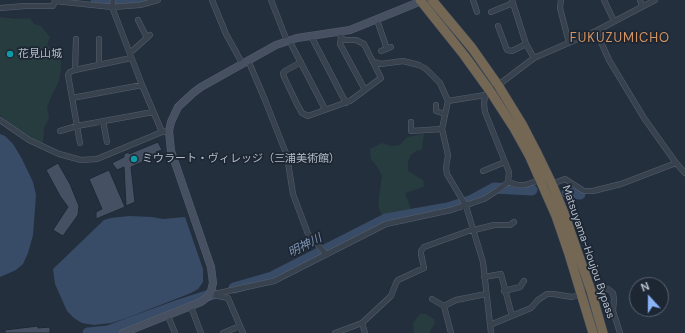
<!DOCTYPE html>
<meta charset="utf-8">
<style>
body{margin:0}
#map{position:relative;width:685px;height:333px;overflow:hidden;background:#242f3e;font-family:"DM Sans",sans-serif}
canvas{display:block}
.north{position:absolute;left:629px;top:277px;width:40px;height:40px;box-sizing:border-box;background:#1d2633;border:1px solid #59626f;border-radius:50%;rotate:339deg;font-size:11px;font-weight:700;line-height:16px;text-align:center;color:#b4bcc9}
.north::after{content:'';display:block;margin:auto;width:14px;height:18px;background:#8ab4f8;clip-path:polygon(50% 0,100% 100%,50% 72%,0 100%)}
</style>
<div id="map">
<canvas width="685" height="333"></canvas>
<div class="north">N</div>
</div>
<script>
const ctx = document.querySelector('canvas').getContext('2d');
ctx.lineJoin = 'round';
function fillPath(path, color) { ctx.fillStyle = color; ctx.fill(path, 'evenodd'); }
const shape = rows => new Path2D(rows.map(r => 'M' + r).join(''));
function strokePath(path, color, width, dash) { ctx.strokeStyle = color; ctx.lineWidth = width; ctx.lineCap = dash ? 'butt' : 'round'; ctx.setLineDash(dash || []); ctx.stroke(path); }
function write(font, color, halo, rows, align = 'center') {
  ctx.font = font + ' "DM Sans","Noto Sans JP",sans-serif'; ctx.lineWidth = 3.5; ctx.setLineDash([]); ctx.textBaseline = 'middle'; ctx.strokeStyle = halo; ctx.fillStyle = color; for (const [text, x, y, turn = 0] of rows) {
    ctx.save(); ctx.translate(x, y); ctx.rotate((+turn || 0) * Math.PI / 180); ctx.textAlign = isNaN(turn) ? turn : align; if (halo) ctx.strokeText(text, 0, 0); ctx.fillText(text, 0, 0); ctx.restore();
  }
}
const green = shape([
 [0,17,18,19,30,18,34,24,41,26,50,37,47,45,56,52,61,59,61,69,59,81,47,106,49,118,44,128,43,143,29,137,12,126,0,115],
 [424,134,422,150,416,151,411,155,408,161,408,171,423,180,424,187,405,193,412,211,385,216,381,214,378,205,382,176,378,168,371,159,370,149,382,143,391,146,400,145,407,137],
 [420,314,426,314,434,319,435,323,429,333,414,333,413,323]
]);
const water = shape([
 [0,134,5,136,13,144,22,159,33,182,36,195,33,235,28,253,23,264,16,270,0,277],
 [129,216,152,217,163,219,185,217,203,269,203,282,198,289,191,293,127,318,111,323,94,325,82,323,74,318,67,311,55,284,53,269,104,220,111,218]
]);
const river = shape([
 [96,0,127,2,144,0],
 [567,193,580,194],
 [234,288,272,277,386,219,448,208,470,201,494,188,532,190],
 [88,333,108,331,179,305,213,294]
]);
const building = shape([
 [158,142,162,150,156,152,157,155,131,167,135,202,126,206,124,167,117,170,112,163,124,157,124,154,129,152,129,154,158,142],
 [58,163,70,184,79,206,78,215,63,236,53,230,68,207,60,196,46,170,58,163],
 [109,170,125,207,96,219,96,212,102,209,89,179,109,170],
 [38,326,38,328,50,327,50,333,5,333,5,330,38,326]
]);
const street = shape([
 [113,0,112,7,142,85,162,132],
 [212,0,226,34,242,63],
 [271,0,287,41],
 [473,0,477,12],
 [512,0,526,44,534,58],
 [561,0,560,8,569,43],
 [604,0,614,21],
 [640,0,642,6],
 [0,8,25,6,53,6,55,1,112,7,140,5,158,0],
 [491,12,513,3],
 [138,20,147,38],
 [377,20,387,49],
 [498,26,507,50,512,51,526,44],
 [596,31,609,60,644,118,676,163,685,173],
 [311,36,346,103],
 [341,38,340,44,365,90],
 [99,39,99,65],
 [289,40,325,109],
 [381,51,391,47],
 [130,53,150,35],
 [131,58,75,70,70,72,68,75,77,126,153,112],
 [248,60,265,100,287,156,293,194,308,234,326,254],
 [301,62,285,71,283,73,284,77,297,104,302,113,308,116,350,101,381,78,364,44,356,40,345,40,341,38,339,33],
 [374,62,381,64,403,61,419,65,426,69,440,83,448,101],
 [75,70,76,39],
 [72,98,142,85],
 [436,105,436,111,445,114],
 [0,120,29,140,59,154,81,160,97,159,162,132,169,131],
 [103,121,107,142],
 [411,122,411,131,442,129],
 [60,131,77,126,80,143],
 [483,171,505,162],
 [508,182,518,185,525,185,540,180],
 [552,184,565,179,584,191,593,191,621,184,676,163],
 [474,230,494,225,510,225,514,222],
 [484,277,501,274,512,316],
 [504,291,520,287,524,281],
 [210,295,274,281,386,224,451,210,484,199,498,190,508,182,509,172,485,112,484,104,485,95],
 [213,295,228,298,243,333],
 [432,299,444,306,456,300,486,294],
 [444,306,451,333],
 [191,307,201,333],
 [168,316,175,333],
 [362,323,365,333],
 [490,325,531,308,538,300,547,294,553,294,572,297,602,288,608,289,613,293,614,299,613,311,620,333],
 [223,333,240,326],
 [335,333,362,323,391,296,396,283,398,280,424,268,421,254,421,251,424,247,474,229],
 [491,333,483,262,466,206,447,174,446,168,448,155,442,129,448,101,485,95,534,58,596,31,655,0]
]);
const secondary = shape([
 [123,333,201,302,210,295,213,283,211,267,171,151,169,131,171,122,178,107,193,93,201,87,276,45,297,38,350,30,424,0]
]);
const highway = shape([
 [420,0,464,55,490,91,514,128,529,155,556,216,569,254,593,333],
 [432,0,472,48,498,85,522,124,536,151,552,184,564,213,591,291,603,333]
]);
const markers = [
 [10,54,4,"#0f9aa8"],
 [134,159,4,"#0f9aa8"]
];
const poiNames = [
 ["花見山城",18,54],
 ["ミウラート・ヴィレッジ（三浦美術館）",142,159]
];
const streetNames = [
 ["Matsuyama-Houjou Bypass",588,252,71]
];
const waterNames = [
 ["明神川",305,246,-27]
];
const quarterNames = [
 ["FUKUZUMICHO",620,39]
];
fillPath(green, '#263c3f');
fillPath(water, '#394c67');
strokePath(river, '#394c67', 11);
fillPath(building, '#455162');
strokePath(building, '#1f2835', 1);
strokePath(street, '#565f6c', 6);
strokePath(secondary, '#565f6c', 8);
strokePath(highway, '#434c59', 10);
strokePath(street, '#38414e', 5);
strokePath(secondary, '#465061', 7);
strokePath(highway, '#746855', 9);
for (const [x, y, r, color] of markers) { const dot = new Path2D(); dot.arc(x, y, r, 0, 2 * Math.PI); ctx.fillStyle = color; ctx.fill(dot); strokePath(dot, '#1d2633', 1.5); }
write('11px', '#b4bcc9', '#1d2633', poiNames, 'left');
write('11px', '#b4bcc9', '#1d2633', streetNames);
write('italic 12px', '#7c92b1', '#1d2633', waterNames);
ctx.letterSpacing = '1px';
write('13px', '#d59563', '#1d2633', quarterNames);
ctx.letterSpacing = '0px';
</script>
